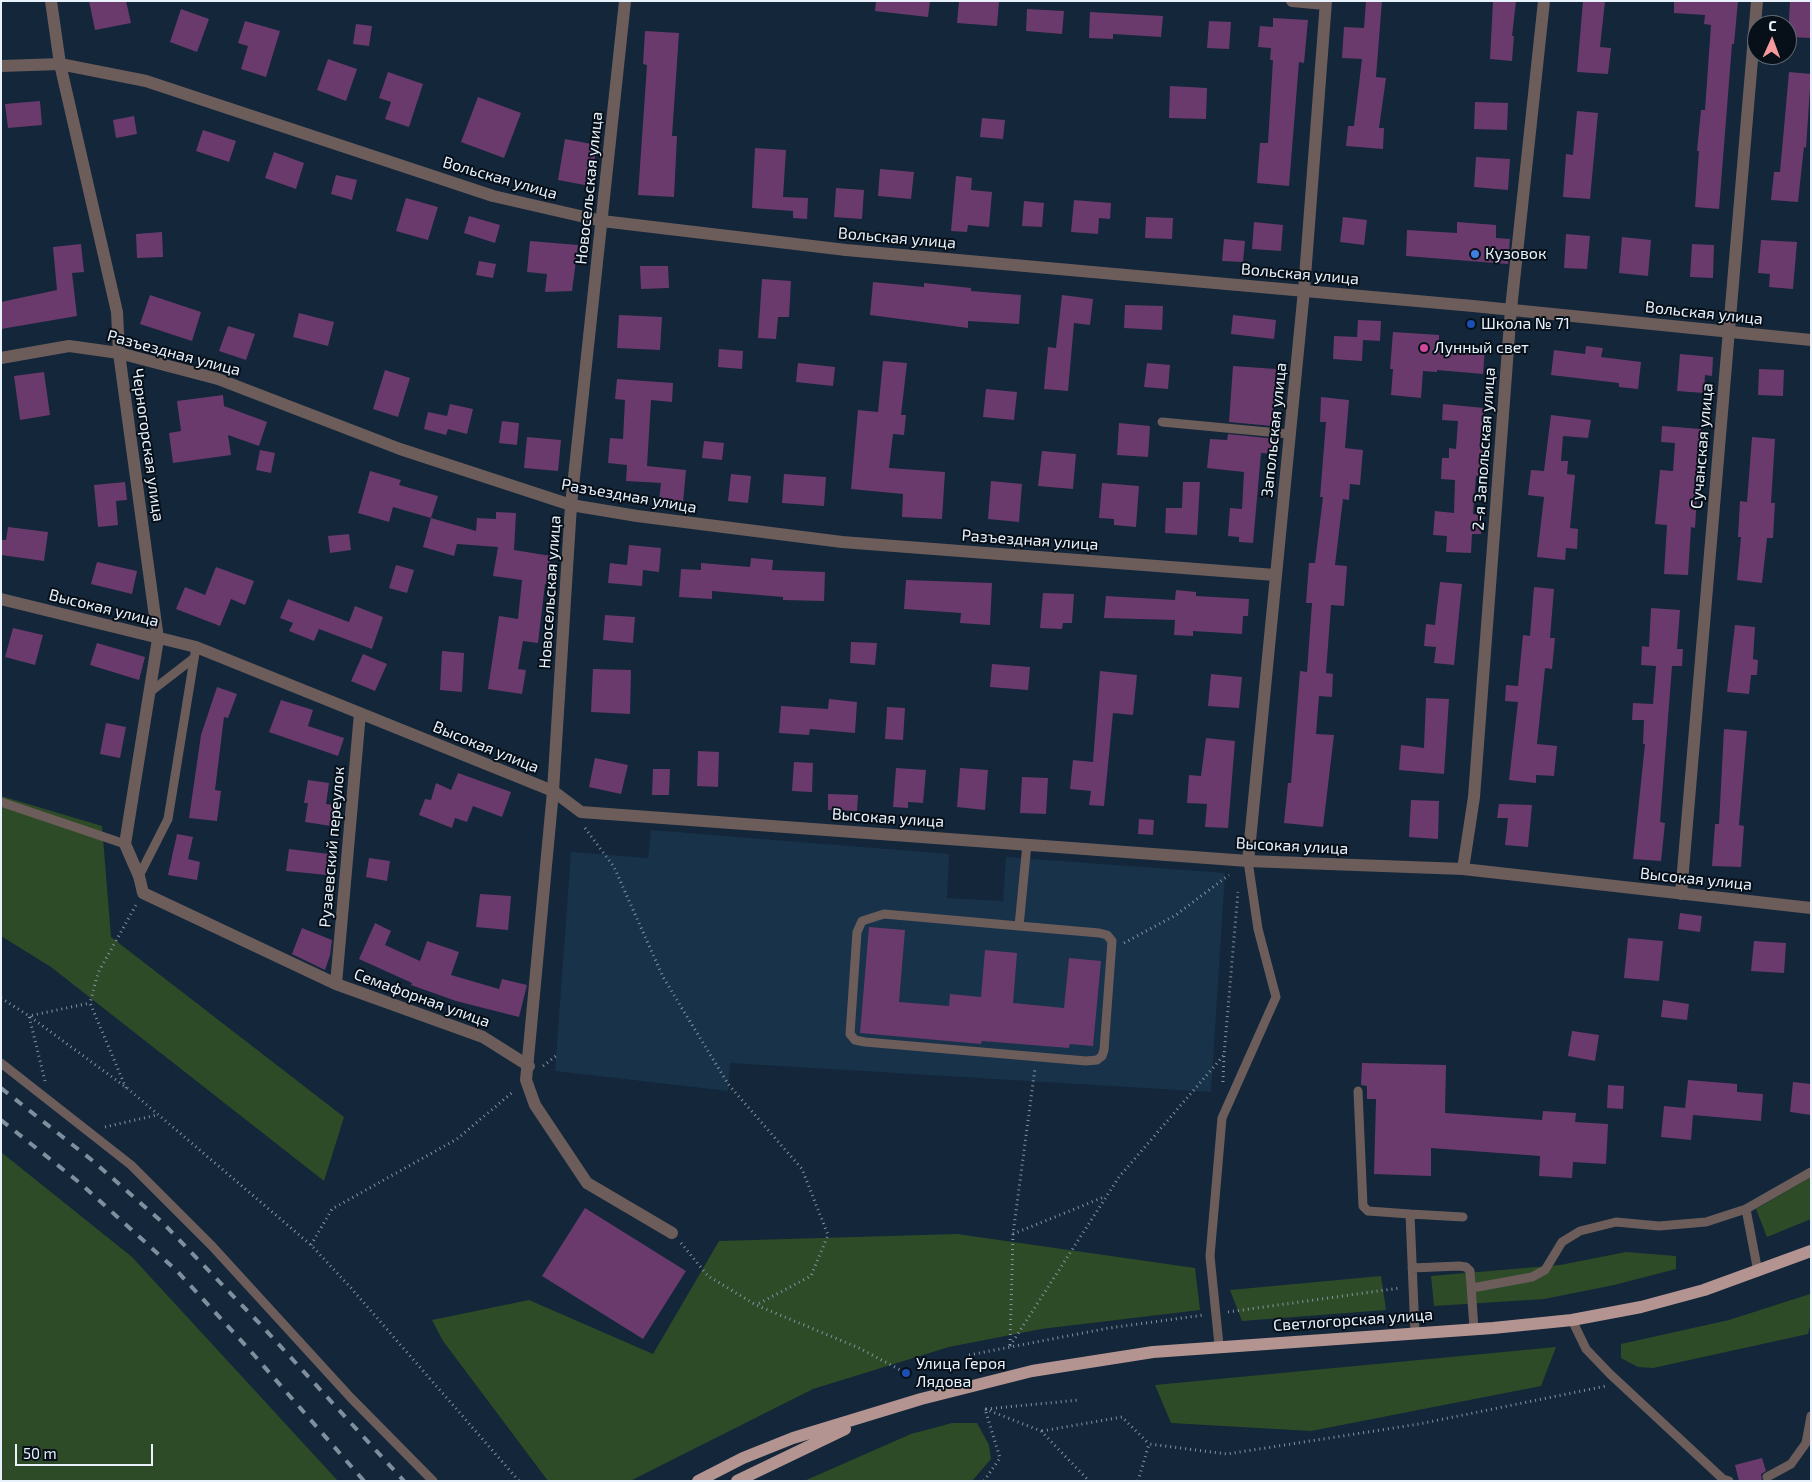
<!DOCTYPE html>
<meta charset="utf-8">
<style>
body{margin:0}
#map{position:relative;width:1812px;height:1482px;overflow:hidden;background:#13263a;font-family:"Exo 2",sans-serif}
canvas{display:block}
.frame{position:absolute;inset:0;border:2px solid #e8f2fd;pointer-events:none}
.north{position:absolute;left:1747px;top:15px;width:50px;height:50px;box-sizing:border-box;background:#070f18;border:1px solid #616a74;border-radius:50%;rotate:2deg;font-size:14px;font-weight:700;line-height:20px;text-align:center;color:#e8f2fd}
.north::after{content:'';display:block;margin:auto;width:18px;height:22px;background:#f59b9d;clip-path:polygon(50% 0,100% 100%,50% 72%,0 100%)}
.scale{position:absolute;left:15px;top:1444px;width:138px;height:22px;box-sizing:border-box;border:2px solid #e8f2fd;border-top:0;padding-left:6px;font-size:15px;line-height:18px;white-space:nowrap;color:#e8f2fd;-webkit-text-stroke:4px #070f18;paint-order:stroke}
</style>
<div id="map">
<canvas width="1812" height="1482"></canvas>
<div class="frame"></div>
<div class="north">С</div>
<div class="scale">50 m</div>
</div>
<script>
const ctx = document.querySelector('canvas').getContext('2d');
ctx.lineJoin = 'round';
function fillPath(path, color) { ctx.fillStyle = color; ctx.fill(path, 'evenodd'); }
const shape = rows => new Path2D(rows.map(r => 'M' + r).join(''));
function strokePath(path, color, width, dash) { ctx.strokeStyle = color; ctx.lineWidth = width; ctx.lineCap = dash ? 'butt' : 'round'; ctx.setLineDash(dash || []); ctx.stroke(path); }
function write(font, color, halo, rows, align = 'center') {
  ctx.font = font + ' "Exo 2",sans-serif'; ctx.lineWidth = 4; ctx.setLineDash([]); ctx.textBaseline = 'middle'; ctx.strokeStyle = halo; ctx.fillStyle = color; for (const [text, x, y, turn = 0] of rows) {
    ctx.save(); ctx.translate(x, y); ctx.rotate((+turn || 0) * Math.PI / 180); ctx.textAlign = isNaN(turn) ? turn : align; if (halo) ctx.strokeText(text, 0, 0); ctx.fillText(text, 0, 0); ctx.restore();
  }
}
const built = shape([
 [651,830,949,854,947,898,1003,901,1006,857,1225,873,1211,1092,730,1063,728,1091,555,1071,571,852,648,858]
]);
const green = shape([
 [1,796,102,826,111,937,344,1117,324,1181,51,967,1,936],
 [1,1152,132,1257,338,1481,1,1481],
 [1811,1177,1811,1219,1767,1237,1756,1209],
 [957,1234,1195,1268,1200,1310,1041,1329,949,1347,813,1389,630,1481,548,1481,443,1341,432,1320,529,1300,653,1354,719,1241],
 [1626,1252,1676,1256,1676,1269,1614,1285,1544,1299,1434,1306,1431,1276,1560,1265],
 [1381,1276,1386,1310,1242,1321,1230,1290],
 [1810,1294,1811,1323,1808,1334,1653,1368,1638,1367,1621,1358,1621,1344,1729,1320],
 [1556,1347,1541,1386,1311,1431,1171,1423,1155,1385],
 [952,1423,977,1423,989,1445,991,1459,972,1481,804,1481,911,1434]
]);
const building = shape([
 [89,1,126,1,131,23,95,30],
 [876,1,930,1,928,17,875,11],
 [959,1,999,2,997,26,957,23],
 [1366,1,1382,1,1376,77,1386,78,1379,128,1384,128,1383,149,1346,146,1348,126,1354,126,1362,59,1342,58,1344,27,1364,28],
 [1493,1,1516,1,1512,36,1514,36,1512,61,1490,59],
 [1583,1,1605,1,1600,47,1611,48,1608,74,1577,72],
 [1674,1,1738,1,1734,44,1732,44,1719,209,1695,207,1699,151,1697,151,1701,110,1705,110,1711,25,1704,24,1705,15,1674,13],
 [1790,1,1811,1,1811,38,1788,37],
 [181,9,209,19,197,52,170,42],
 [1027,9,1064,11,1062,34,1026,31],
 [1090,12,1163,16,1161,37,1113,34,1113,39,1089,38],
 [1273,18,1308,20,1304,63,1299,62,1289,186,1257,183,1260,143,1268,143,1273,60,1270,60,1271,48,1258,47,1260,26,1273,27],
 [245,21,280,31,266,77,241,69,248,46,238,43],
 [1209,21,1231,22,1229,49,1207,48],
 [356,24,372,26,369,46,353,44],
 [645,31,679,33,672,136,677,136,674,197,638,195,647,65,643,64],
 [328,59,357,69,346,101,317,90],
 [388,72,423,84,409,127,385,119,391,102,379,98],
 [1789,72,1811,74,1806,148,1804,147,1798,202,1771,200,1774,172,1780,172],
 [1170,86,1207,88,1206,119,1169,118],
 [478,97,521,113,504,158,461,142],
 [40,101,42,125,8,128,5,104],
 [1475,102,1508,103,1507,130,1474,129],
 [1577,111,1598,113,1590,199,1563,197,1566,154,1573,155],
 [134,116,137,134,116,138,113,120],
 [982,118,1005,120,1003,139,980,137],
 [203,130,236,141,229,162,196,151],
 [565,139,597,145,590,186,558,180],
 [755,148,786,150,783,197,808,198,807,219,793,218,793,211,752,208],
 [274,152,304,163,296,189,265,178],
 [1476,157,1510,159,1508,190,1474,187],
 [880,169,914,172,911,199,878,196],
 [336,175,357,180,352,200,331,194],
 [956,176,972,178,971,190,992,192,989,227,968,225,967,232,951,231],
 [836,188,864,190,862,219,834,217],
 [406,198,438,207,428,240,396,231],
 [1074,200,1111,203,1110,219,1099,218,1098,234,1071,232],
 [1024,201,1044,203,1042,227,1022,226],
 [469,216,500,225,495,243,464,233],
 [1146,217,1173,218,1172,239,1145,238],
 [1343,217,1367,220,1364,245,1340,242],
 [1254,222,1283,225,1281,251,1252,249],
 [1457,222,1496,225,1496,238,1510,239,1508,264,1406,256,1407,230,1457,233],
 [162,232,163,257,137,258,136,234],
 [1566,234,1590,236,1587,269,1564,268],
 [1622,237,1651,240,1648,276,1619,273],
 [1224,239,1245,241,1243,262,1222,261],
 [1761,240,1797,242,1793,289,1769,287,1770,274,1758,273],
 [530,241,578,245,572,291,545,292,547,274,527,272],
 [81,244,84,272,72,273,77,316,1,329,1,302,57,290,53,247],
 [1692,244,1714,245,1713,278,1690,277],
 [479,261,496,264,493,278,476,275],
 [640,266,668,266,669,288,641,289],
 [762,279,791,281,789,317,778,317,776,339,758,338],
 [873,282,924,287,924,283,971,288,971,291,1021,295,1019,324,968,321,968,328,870,315],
 [150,295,201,312,192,341,140,324],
 [1062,295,1093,299,1090,325,1074,323,1068,391,1044,389,1048,347,1056,348],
 [1125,305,1163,306,1162,330,1124,328],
 [299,313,334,322,328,346,293,337],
 [619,315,662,317,660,350,617,348],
 [1233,315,1276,320,1274,339,1231,334],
 [1358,320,1381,321,1380,341,1363,340,1362,361,1333,359,1334,336,1357,337],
 [228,326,255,334,246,360,219,351],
 [1393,332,1439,335,1439,344,1485,348,1483,374,1437,370,1437,372,1423,371,1421,398,1391,395,1393,369,1390,369],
 [1586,346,1603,348,1601,357,1641,362,1638,389,1619,387,1619,383,1551,375,1554,350,1585,354],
 [719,349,743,351,742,369,718,367],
 [1680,354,1713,357,1712,376,1705,375,1704,393,1677,391],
 [883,361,907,363,901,415,906,415,904,435,893,434,889,468,945,472,942,519,902,517,903,494,851,489,858,410,878,412],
 [798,363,835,367,833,386,796,382],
 [1147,363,1170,365,1168,389,1144,387],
 [1233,366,1276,369,1272,426,1229,422],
 [1759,369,1784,370,1783,396,1758,395],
 [385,370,410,378,398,417,373,409],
 [44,372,50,415,20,420,14,376],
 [617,379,673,383,672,402,651,400,647,466,686,470,683,503,659,501,661,483,626,481,627,465,608,463,610,438,623,439,625,400,615,399],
 [986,389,1017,392,1014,420,983,417],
 [223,395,224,406,267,422,259,446,228,435,231,455,173,463,169,433,181,431,177,401],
 [1321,397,1349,400,1345,448,1363,450,1360,485,1350,484,1349,500,1343,499,1335,565,1347,566,1344,606,1331,605,1326,673,1333,674,1332,697,1319,696,1316,734,1334,735,1323,827,1284,823,1288,783,1291,783,1300,671,1307,672,1312,603,1306,603,1309,563,1315,563,1323,497,1320,497,1326,422,1320,422],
 [450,404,473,409,467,434,448,429,446,435,424,429,428,412,447,416],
 [1443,404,1484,408,1480,450,1488,451,1487,477,1476,476,1473,514,1483,515,1481,534,1472,534,1471,553,1446,552,1447,536,1433,535,1435,511,1454,513,1455,480,1441,479,1442,458,1449,458,1449,448,1456,449,1458,421,1442,420],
 [1551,415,1591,420,1588,438,1563,436,1561,461,1568,461,1567,474,1575,475,1570,528,1578,529,1577,549,1566,548,1565,560,1537,557,1544,497,1528,495,1531,470,1544,471],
 [502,421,519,423,517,445,499,443],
 [1119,423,1150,426,1148,457,1117,455],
 [1662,426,1701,429,1695,528,1691,527,1688,575,1664,574,1667,525,1655,524,1660,470,1673,471,1675,443,1661,442],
 [1228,434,1276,439,1274,454,1261,453,1253,543,1239,542,1239,537,1228,536,1230,508,1242,509,1244,472,1207,468,1210,439,1227,440],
 [527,437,561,440,558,471,524,468],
 [1752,437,1775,439,1771,503,1775,503,1773,538,1767,538,1762,583,1737,580,1741,537,1738,537,1740,501,1747,502],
 [704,441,724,443,722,460,702,458],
 [260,450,275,453,271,473,256,470],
 [1042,451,1076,454,1073,489,1038,486],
 [370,471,401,480,399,485,438,496,431,518,393,507,389,522,358,513],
 [731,474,751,476,748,503,728,501],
 [784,474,826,477,824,506,782,503],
 [991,481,1022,484,1019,522,988,519],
 [125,482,127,500,116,501,118,525,98,527,94,485],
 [1183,482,1200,482,1197,535,1165,533,1166,508,1182,508],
 [1102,483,1139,486,1136,527,1114,525,1114,519,1099,518],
 [496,512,516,513,514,550,551,556,547,584,545,584,538,643,523,641,518,669,526,670,522,694,488,689,499,616,518,619,522,580,493,576,498,547,457,544,454,556,423,547,431,518,476,531,477,518,496,519],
 [8,527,48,532,44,561,1,555,1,540,6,540],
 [349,534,351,550,330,553,328,536],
 [629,545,661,548,659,572,643,570,642,586,608,583,610,563,627,565],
 [751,558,773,560,772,570,825,572,824,601,783,600,783,597,712,591,712,599,679,597,681,569,701,570,701,563,750,567],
 [97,562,137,571,132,594,91,584],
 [396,565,414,570,407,593,389,588],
 [216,567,254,581,245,605,231,599,220,626,176,609,185,587,205,595],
 [906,580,992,583,990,625,960,623,961,613,904,609],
 [1440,582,1462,584,1454,665,1434,663,1436,647,1424,646,1426,624,1435,625],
 [1534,587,1554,589,1550,638,1555,638,1552,669,1545,668,1537,744,1557,746,1554,776,1536,775,1536,783,1509,780,1518,702,1505,701,1506,685,1518,686,1523,635,1530,636],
 [1176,590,1196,592,1196,596,1249,599,1248,616,1243,616,1242,634,1193,631,1193,636,1174,635,1175,620,1104,618,1106,596,1175,600],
 [1043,593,1074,594,1072,623,1063,623,1062,629,1040,628],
 [288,599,349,622,355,606,383,617,372,649,319,629,314,641,289,631,293,623,280,618],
 [1651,608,1680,610,1677,649,1683,649,1682,666,1672,666,1660,822,1665,823,1661,861,1633,859,1645,744,1643,744,1644,720,1632,720,1633,703,1653,704,1656,666,1641,665,1642,646,1649,647],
 [605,615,635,617,633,643,603,640],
 [1735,625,1755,627,1753,659,1758,660,1757,675,1751,675,1749,694,1727,692],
 [13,628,43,635,35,665,5,657],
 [851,642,877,643,875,665,850,663],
 [97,643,145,657,139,680,90,665],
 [442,651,464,653,462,692,440,690],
 [363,654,387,664,375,691,351,681],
 [992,664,1030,667,1028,690,990,687],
 [593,669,631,670,630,714,591,712],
 [1100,671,1137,675,1133,715,1113,713,1104,806,1089,805,1091,791,1070,789,1073,760,1093,762],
 [1211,674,1242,677,1239,708,1208,706],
 [217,687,237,694,228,718,224,717,215,790,221,791,217,821,189,818,201,735],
 [1426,698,1449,699,1444,774,1399,770,1401,745,1424,748],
 [829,699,857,702,855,733,810,729,809,735,779,733,781,706,828,709],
 [281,700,313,710,308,726,344,738,338,756,269,732],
 [887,707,905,708,903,740,885,739],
 [106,723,126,727,120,758,100,754],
 [1724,729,1747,731,1739,825,1744,826,1741,867,1712,866,1715,824,1719,824],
 [1206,738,1235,741,1228,828,1205,827,1207,804,1187,803,1189,775,1201,776],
 [698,751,719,752,718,787,697,786],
 [595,758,628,765,621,794,589,787],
 [794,762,813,763,812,792,792,791],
 [896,768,926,770,923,803,908,802,908,808,893,807],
 [960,768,988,770,985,810,957,807],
 [653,769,670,769,669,795,652,795],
 [458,773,511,792,502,817,473,806,467,822,455,818,452,828,419,815,425,799,431,800,436,783,451,790],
 [1022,777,1048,778,1046,814,1020,813],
 [308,780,329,783,326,804,334,805,331,826,305,822,308,803,304,803],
 [828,794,858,795,857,811,828,810],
 [1411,800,1439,801,1438,839,1409,837],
 [1499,804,1532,805,1528,847,1505,845,1508,818,1497,818],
 [1139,819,1154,820,1153,835,1138,834],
 [177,834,193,837,188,859,200,862,197,880,168,875],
 [289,849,329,854,327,875,286,871],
 [369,858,390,861,387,881,366,877],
 [480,894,511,896,508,930,476,927],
 [1680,913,1702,916,1700,932,1678,929],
 [375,923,391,931,385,945,420,961,427,941,459,952,451,975,499,989,502,979,527,985,519,1017,456,1001,411,985,412,983,359,959],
 [869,927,905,930,899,1002,949,1006,950,994,981,997,985,950,1017,953,1013,1003,1064,1008,1069,958,1101,961,1093,1046,1070,1044,1069,1048,982,1041,981,1044,860,1033],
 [302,928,332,940,330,955,325,970,292,954],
 [1628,938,1663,941,1659,981,1624,978],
 [1754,941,1786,943,1784,973,1751,971],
 [1663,1000,1689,1004,1687,1020,1661,1017],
 [1572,1031,1599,1035,1595,1061,1568,1056],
 [1362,1063,1446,1065,1445,1113,1542,1120,1543,1111,1576,1113,1575,1122,1608,1124,1606,1164,1573,1162,1572,1178,1539,1176,1540,1156,1431,1148,1431,1176,1374,1174,1376,1099,1367,1099,1367,1086,1361,1085],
 [1688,1080,1737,1084,1737,1092,1763,1094,1761,1121,1693,1115,1691,1140,1661,1137,1664,1106,1685,1108],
 [1793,1082,1811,1084,1811,1115,1790,1112],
 [1608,1085,1624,1086,1623,1109,1607,1108],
 [585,1208,686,1271,643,1339,542,1276],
 [1762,1458,1766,1471,1761,1474,1762,1481,1739,1481,1735,1465]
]);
const path = shape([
 [585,828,614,867,663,977,728,1084,802,1169,828,1235,811,1276,756,1305],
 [1124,943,1176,915,1229,875],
 [1,998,29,1016,127,1088,311,1245,351,1288,519,1481],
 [543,1066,556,1056],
 [45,1081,29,1016,90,1003],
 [1223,1082,1224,1055],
 [126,1088,90,1003,98,973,136,905],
 [105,1127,157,1115],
 [1013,1234,1104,1197],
 [681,1243,708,1276,756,1305,859,1348,906,1373],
 [311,1245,332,1209,457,1139,514,1091],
 [1228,1312,1400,1288],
 [1010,1345,1013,1234,1035,1068],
 [1010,1346,1119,1177,1224,1055,1238,892],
 [969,1355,1109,1328,1204,1315],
 [985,1409,1041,1431,1089,1481],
 [986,1409,1079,1400],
 [1042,1431,1122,1417,1149,1444],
 [984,1481,1000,1458,985,1409],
 [1138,1481,1149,1444,1227,1454,1419,1424,1606,1386]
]);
const service = shape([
 [1162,422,1289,434],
 [150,692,194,658],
 [1,802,125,844],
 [139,876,168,819,196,647],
 [1019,926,1099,933,1107,935,1112,941,1104,1050,1102,1056,1097,1060,1086,1061,865,1042,855,1040,850,1034,857,932,862,921,884,914,1019,926,1027,844],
 [1,1063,131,1165,212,1246,351,1398,433,1481],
 [1358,1091,1363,1206,1368,1211,1410,1214,1415,1333],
 [1410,1214,1463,1217],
 [1412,1268,1459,1266,1466,1267,1470,1271,1474,1329],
 [1758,1272,1746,1209,1811,1172],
 [1472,1288,1532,1277,1545,1270,1562,1242,1580,1231,1616,1222,1659,1226,1706,1222,1746,1209],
 [1572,1320,1586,1349,1610,1374,1723,1479,1729,1481],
 [1219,1345,1210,1256,1222,1118,1276,997,1258,929,1248,861],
 [1767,1477,1791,1464,1806,1443,1811,1416]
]);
const minor = shape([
 [51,1,60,64,117,312,119,353,158,639,125,844,139,876,143,893,336,984,483,1037,529,1066],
 [625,1,571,505,553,791,526,1080,535,1105,587,1183,672,1233],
 [1292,1,1325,4],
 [1,358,69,346,119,353,218,379,400,449,571,505,637,516,842,542,1275,575],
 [1,599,196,647,553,791,581,812,1248,861,1463,869,1811,908],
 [1248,861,1304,290,1326,1],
 [1463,869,1474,797,1511,309,1544,1],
 [1681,894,1757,1],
 [336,984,360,713]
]);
const tertiary = shape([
 [1,66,60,64,146,81,493,196,602,221,846,250,1473,306,1811,340]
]);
const primary = shape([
 [698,1481,743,1458,793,1438,921,1399,1032,1371,1153,1352,1493,1328,1572,1320,1641,1307,1704,1290,1811,1251],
 [737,1481,845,1429]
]);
const rail = shape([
 [1,1088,93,1161,162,1222,261,1325,404,1481],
 [1,1120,80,1183,177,1271,247,1347,364,1481]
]);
const markers = [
 [1475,254,5,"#3f7fe0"],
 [1471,324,5,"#1a4fb4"],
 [1424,348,5,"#d1479c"],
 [906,1373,5,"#1a4fb4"]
];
const streetNames = [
 ["Вольская улица",500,178,16],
 ["Новосельская улица",589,188,-84],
 ["Вольская улица",897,238,5],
 ["Вольская улица",1300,274,5],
 ["Вольская улица",1704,313,6],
 ["Разъездная улица",174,353,15],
 ["Запольская улица",1274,430,-84],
 ["Черногорская улица",148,445,82],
 ["Сучанская улица",1702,446,-85],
 ["2-я Запольская улица",1484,449,-86],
 ["Разъездная улица",629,496,10],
 ["Разъездная улица",1030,540,4],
 ["Новосельская улица",550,592,-86],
 ["Высокая улица",104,608,14],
 ["Высокая улица",486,747,22],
 ["Высокая улица",888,818,4],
 ["Высокая улица",1292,846,3],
 ["Рузаевский переулок",332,847,-85],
 ["Высокая улица",1696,879,6],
 ["Семафорная улица",422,998,20],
 ["Светлогорская улица",1353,1320,-4]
];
const poiNames = [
 ["Кузовок",1485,254],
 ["Школа № 71",1481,324],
 ["Лунный свет",1434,348],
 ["Улица Героя",916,1364],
 ["Лядова",916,1382]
];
fillPath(built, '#18324a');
fillPath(green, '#2d4b27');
fillPath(building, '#6a3a6c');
strokePath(path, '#8593a2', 3, [1, 4]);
strokePath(service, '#6c5d5b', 9);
strokePath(minor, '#6c5d5b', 12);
strokePath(tertiary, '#6c5d5b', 12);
strokePath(primary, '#b49491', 12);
strokePath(rail, '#808f9e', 4, [9, 9]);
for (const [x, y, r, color] of markers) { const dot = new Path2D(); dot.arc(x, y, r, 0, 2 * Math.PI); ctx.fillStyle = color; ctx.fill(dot); strokePath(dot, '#070f18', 2); }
write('16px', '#e8f2fd', '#070f18', streetNames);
write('16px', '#e8f2fd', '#070f18', poiNames, 'left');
</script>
